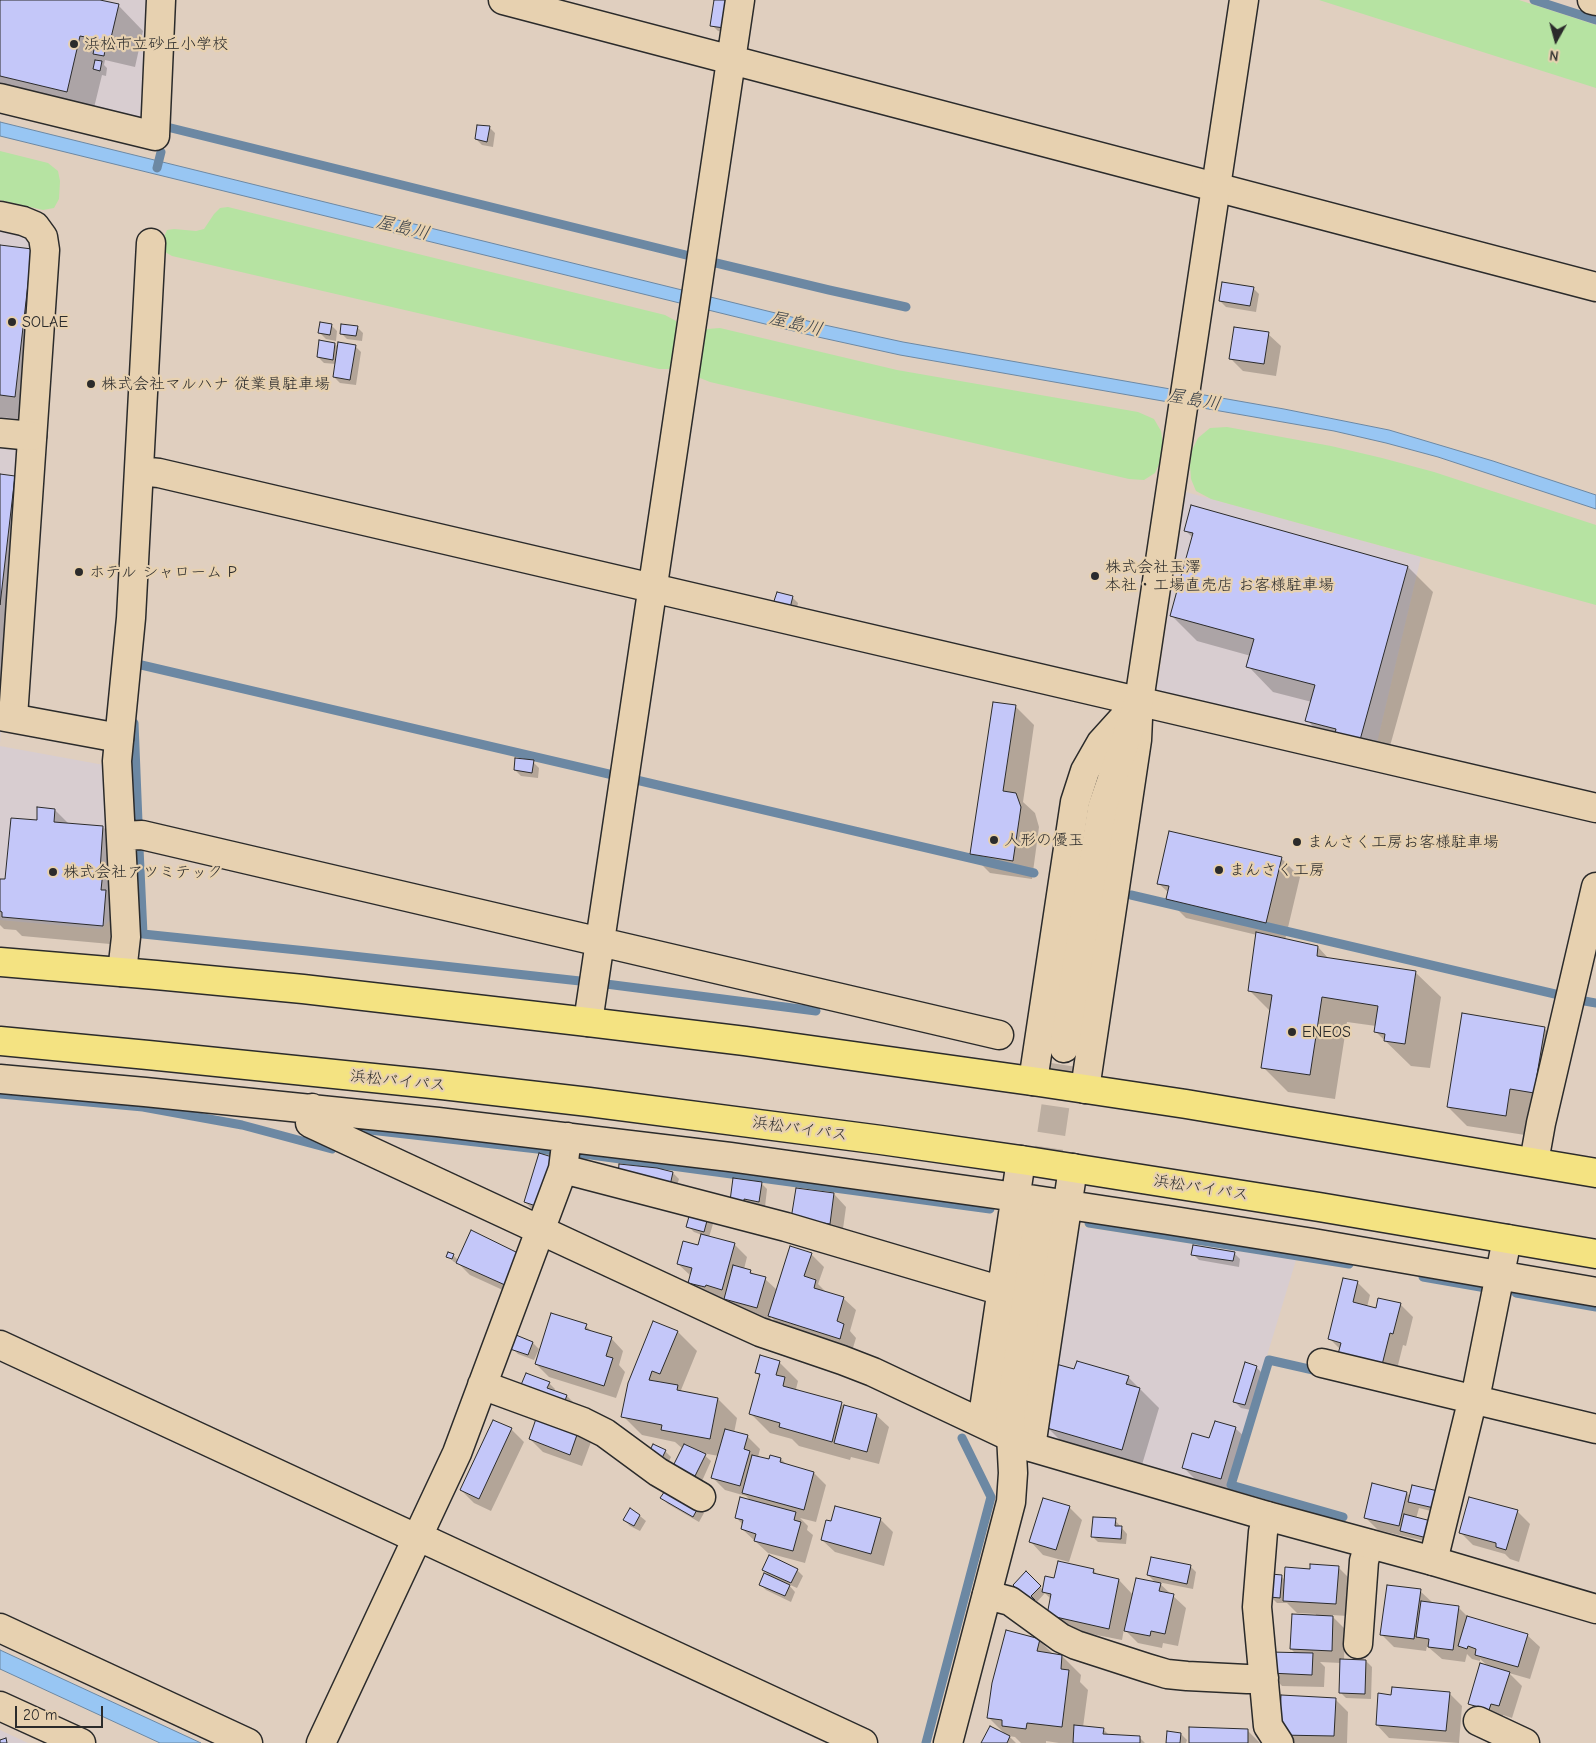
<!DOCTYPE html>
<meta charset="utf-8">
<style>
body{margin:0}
#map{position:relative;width:1596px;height:1743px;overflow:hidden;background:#e0cfbf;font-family:"Comic Neue",sans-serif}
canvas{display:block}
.north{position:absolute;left:1531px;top:15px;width:50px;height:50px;-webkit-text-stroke:4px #e7d1b0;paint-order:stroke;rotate:187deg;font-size:14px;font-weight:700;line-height:20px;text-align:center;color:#2b2b2b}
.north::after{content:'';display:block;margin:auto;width:18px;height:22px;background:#2b2b2b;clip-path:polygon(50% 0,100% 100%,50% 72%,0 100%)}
.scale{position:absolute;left:15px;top:1706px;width:88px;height:22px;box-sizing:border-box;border:2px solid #2b2b2b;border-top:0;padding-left:6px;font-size:15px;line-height:18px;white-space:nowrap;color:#2b2b2b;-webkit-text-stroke:4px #e7d1b0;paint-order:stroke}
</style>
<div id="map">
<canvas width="1596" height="1743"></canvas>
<div class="north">N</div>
<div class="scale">20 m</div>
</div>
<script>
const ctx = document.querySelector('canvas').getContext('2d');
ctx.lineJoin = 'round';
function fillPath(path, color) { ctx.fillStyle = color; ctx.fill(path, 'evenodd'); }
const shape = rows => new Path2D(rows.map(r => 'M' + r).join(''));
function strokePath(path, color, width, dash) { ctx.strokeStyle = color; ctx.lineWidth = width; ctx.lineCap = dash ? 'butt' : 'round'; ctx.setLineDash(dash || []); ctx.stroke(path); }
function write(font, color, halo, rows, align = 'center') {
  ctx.font = font + ' "Comic Neue","Klee One",sans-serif'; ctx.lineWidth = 4.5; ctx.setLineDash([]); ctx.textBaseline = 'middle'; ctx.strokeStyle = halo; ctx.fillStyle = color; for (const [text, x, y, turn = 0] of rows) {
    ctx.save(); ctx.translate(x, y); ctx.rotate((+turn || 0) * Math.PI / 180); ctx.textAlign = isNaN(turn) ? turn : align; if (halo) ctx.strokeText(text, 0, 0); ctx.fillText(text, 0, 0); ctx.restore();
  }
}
const built = shape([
 [0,0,151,0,145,124,0,89],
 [0,227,28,235,34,250,0,744],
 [1186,492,1421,557,1376,747,1162,697,1157,689],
 [0,746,104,765,111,919,101,929,0,920],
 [1082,1227,1296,1260,1227,1488,1050,1437,1045,1428,1074,1232],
 [0,1730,28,1743,0,1743]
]);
const green = shape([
 [1319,0,1519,0,1596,25,1596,88],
 [0,151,48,163,58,171,60,181,59,199,54,208,43,210,0,200],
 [228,207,665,315,676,321,681,330,676,363,669,369,659,369,172,256,165,252,164,237,167,230,174,229,196,231,204,229,214,214,220,208],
 [720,328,897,370,1138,412,1154,419,1161,431,1163,444,1160,462,1155,473,1144,480,1129,479,710,382,700,378,694,368,699,335,707,329],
 [1227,427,1331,446,1382,458,1434,472,1596,525,1596,605,1211,499,1196,491,1191,479,1190,465,1192,450,1198,438,1210,428]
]);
const water = shape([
 [0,122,820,324,903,342,1284,409,1389,430,1493,461,1596,495,1596,509,1438,457,1386,443,1334,431,900,355,818,337,0,136,0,122],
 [0,1650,201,1743,160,1743,0,1669,0,1650]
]);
const pier = shape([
 [1169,386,1203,392,1201,410,1166,404]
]);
const shadow = shape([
 [0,0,95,0,118,5,143,31,135,67,105,60,104,65,107,68,106,76,102,75,92,116,0,95],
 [715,0,730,33,718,31,712,25],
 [489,127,495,133,493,147,482,145,476,139],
 [0,246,31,250,39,421,0,417],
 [1253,288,1259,294,1256,312,1226,307,1220,301],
 [331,325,337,331,336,341,326,339,320,333],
 [357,327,363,333,362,341,347,339,341,333],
 [1268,334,1281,346,1276,376,1243,371,1230,358],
 [335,344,339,348,355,346,361,352,356,385,340,383,334,377,336,364,324,363,318,357],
 [0,475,15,477,40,502,0,704],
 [1185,530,1408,567,1433,592,1385,764,1332,746,1307,720,1312,702,1273,692,1248,666,1251,656,1197,641,1172,616,1193,538],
 [778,593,792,597,798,603,796,614],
 [1015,706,1034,725,1023,802,1035,813,1039,827,1032,879,990,873,971,854],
 [533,762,539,768,538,778,521,776,515,770],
 [55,810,69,824,103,827,122,846,121,945,22,936,16,930,4,929,0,925,0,880,6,880,38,821],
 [1281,858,1300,877,1285,940,1318,947,1329,959,1415,972,1441,997,1430,1068,1411,1066,1375,1031,1376,1026,1347,1022,1335,1099,1288,1092,1263,1067,1271,1012,1249,990,1257,935,1186,918,1167,899,1169,893,1158,883],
 [1544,1028,1563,1047,1553,1112,1529,1108,1525,1135,1467,1126,1448,1107],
 [551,1158,542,1211,531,1208,525,1202],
 [657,1169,673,1173,679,1179,674,1195],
 [761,1183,767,1189,765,1207,731,1201],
 [834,1194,846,1207,842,1236,805,1231],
 [707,1218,713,1224,709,1237,734,1244,747,1257,744,1269,750,1271,755,1276,765,1279,777,1290,811,1254,824,1267,818,1284,827,1293,843,1298,856,1310,850,1331,856,1338,852,1351,782,1328,771,1317,770,1320,738,1311,725,1299,718,1297,717,1299,702,1295,689,1282,691,1276,678,1264,699,1247,702,1235,694,1232,688,1226],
 [471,1232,518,1297,470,1275,458,1263,454,1262,448,1256,453,1255,458,1260],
 [1234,1253,1240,1259,1239,1267,1199,1260,1193,1254],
 [1358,1283,1370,1295,1367,1307,1377,1309,1400,1304,1413,1317,1406,1346,1403,1345,1395,1377,1341,1350,1330,1339],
 [654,1323,678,1332,697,1351,681,1390,683,1392,718,1399,737,1418,734,1433,747,1436,760,1449,758,1457,770,1461,781,1459,787,1465,814,1473,826,1485,816,1522,800,1518,808,1526,807,1530,813,1535,805,1563,768,1553,742,1529,743,1525,736,1517,751,1501,746,1496,725,1490,713,1478,719,1456,702,1453,711,1461,702,1481,681,1471,683,1449,675,1442,642,1435,623,1416],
 [586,1326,593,1333,611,1338,623,1351,619,1365,625,1372,616,1398,549,1377,536,1364],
 [516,1337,533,1343,539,1349,534,1360,518,1354,512,1348],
 [779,1362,798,1381,796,1389,798,1392,876,1415,889,1427,879,1464,851,1457,850,1460,799,1446,792,1439,770,1433,751,1414,760,1377,756,1372],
 [1256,1367,1262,1373,1251,1410,1241,1408,1235,1402],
 [1075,1371,1128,1377,1159,1408,1141,1468,1067,1447,1048,1428],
 [549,1383,555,1389,554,1392,567,1396,573,1402,568,1414,525,1398],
 [1235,1428,1248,1440,1233,1491,1196,1480,1183,1467,1210,1440],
 [511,1429,524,1442,491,1511,474,1503,461,1490],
 [579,1430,591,1442,582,1466,543,1452,530,1439],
 [665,1451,671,1457,668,1463,656,1458],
 [1373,1485,1407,1493,1411,1497,1413,1487,1439,1513,1419,1508,1416,1519,1433,1543,1378,1530,1365,1517],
 [662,1498,698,1507,704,1513,699,1522,668,1504],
 [1069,1507,1082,1520,1069,1562,1043,1555,1031,1542],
 [1517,1511,1530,1524,1519,1562,1510,1559,1505,1554,1473,1545,1460,1532],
 [640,1516,646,1521,640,1531,630,1526,624,1520],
 [880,1519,893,1532,884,1566,835,1552,822,1540],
 [1115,1520,1127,1534,1126,1544,1098,1542,1092,1536],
 [1190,1566,1196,1572,1193,1589,1158,1582,1186,1608,1178,1646,1163,1643,1162,1648,1138,1643,1124,1629,1122,1640,1061,1628,1048,1615,1051,1599,1045,1593,1036,1603,1040,1607,1014,1585,1026,1573,1044,1591,1055,1580,1093,1570,1099,1576,1119,1580,1133,1595,1157,1584,1148,1575],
 [1338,1567,1351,1580,1348,1616,1331,1615,1345,1629,1344,1660,1366,1661,1372,1667,1371,1699,1346,1698,1340,1692,1341,1663,1320,1662,1325,1667,1324,1687,1282,1686,1270,1673,1296,1654,1291,1649,1315,1616,1316,1614,1297,1613,1287,1603,1277,1603,1271,1597,1281,1576,1286,1581,1311,1570],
 [763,1570,797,1570,803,1576,797,1588,788,1584,795,1592,791,1602,766,1590,760,1584,770,1577],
 [1420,1591,1433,1603,1458,1607,1469,1618,1527,1635,1540,1647,1530,1679,1509,1673,1522,1686,1512,1718,1503,1715,1501,1722,1482,1716,1469,1703,1489,1667,1480,1659,1480,1661,1472,1659,1467,1654,1465,1662,1442,1659,1427,1646,1426,1651,1394,1647,1381,1634],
 [1039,1640,1054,1655,1062,1656,1081,1675,1080,1682,1088,1690,1083,1727,1103,1729,1110,1736,1140,1738,1145,1743,1059,1743,1046,1741,1046,1743,1021,1743,1015,1737,1009,1736,1016,1743,983,1743,1005,1734,988,1717],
 [1449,1693,1462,1706,1459,1743,1389,1738,1377,1725,1392,1696],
 [1335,1699,1348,1712,1347,1743,1289,1743,1280,1734],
 [1248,1731,1260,1743,1190,1743],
 [1181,1734,1187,1740,1186,1743,1167,1743]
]);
const stream = shape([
 [1534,0,1596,20],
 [167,127,686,255],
 [157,168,161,152],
 [716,263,829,290,906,307],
 [137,664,613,775],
 [134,723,138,822],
 [632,779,1034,873],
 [139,848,143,934,307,951,580,981],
 [1131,895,1555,994],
 [606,984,816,1011],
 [1579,1000,1596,1003],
 [0,1094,143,1107,242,1125,332,1149],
 [361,1129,555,1151],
 [576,1153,990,1209],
 [1089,1223,1349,1264],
 [1423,1277,1486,1288],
 [1516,1293,1596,1307],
 [1322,1372,1269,1360,1231,1485,1343,1517],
 [926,1743,991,1497,962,1438]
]);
const building = shape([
 [0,0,100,0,119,4,110,42,80,36,67,92,0,76,0,0],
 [714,0,728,0,724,28,710,26,714,0],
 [96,41,106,44,104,56,93,54,96,41],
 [95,60,102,61,100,71,93,69,95,60],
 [477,125,490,126,487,142,475,139,477,125],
 [0,245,32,249,15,397,0,395,0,245],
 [1222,282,1254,287,1250,306,1219,301,1222,282],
 [320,322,332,324,330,335,318,333,320,322],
 [341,324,358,326,356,336,340,334,341,324],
 [1234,327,1269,332,1264,364,1229,359,1234,327],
 [319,340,335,343,333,360,317,357,319,340],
 [338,342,356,345,350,380,333,377,338,342],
 [0,474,15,476,0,605,0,474],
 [1191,505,1408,566,1360,740,1335,733,1336,729,1305,721,1315,685,1246,667,1254,639,1170,616,1193,533,1184,531,1191,505],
 [777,592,793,596,790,608,773,604,777,592],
 [993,702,1016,705,1003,791,1016,793,1021,807,1013,861,970,854,993,702],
 [515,758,534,760,532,773,514,770,515,758],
 [37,807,55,809,54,822,103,826,100,871,103,871,101,890,106,890,103,926,2,917,2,912,0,911,0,879,5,879,11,818,37,820,37,807],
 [1169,831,1282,857,1266,923,1166,899,1169,886,1157,884,1169,831],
 [1256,932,1318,946,1317,956,1416,971,1405,1044,1384,1041,1385,1034,1374,1032,1378,1006,1322,997,1310,1075,1261,1068,1272,995,1248,991,1256,932],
 [1462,1013,1545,1027,1534,1093,1510,1089,1506,1116,1447,1107,1462,1013],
 [539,1153,552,1157,536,1206,524,1202,539,1153],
 [619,1164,657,1168,673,1172,669,1190,618,1176,619,1164],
 [733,1178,762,1182,759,1202,744,1199,744,1203,730,1201,733,1178],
 [796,1188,834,1193,830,1224,791,1219,796,1188],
 [690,1213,708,1217,704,1232,686,1227,690,1213],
 [471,1230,520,1254,505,1285,456,1263,471,1230],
 [701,1234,735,1243,722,1290,706,1285,705,1287,688,1283,692,1268,677,1264,683,1241,698,1245,701,1234],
 [1193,1245,1235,1252,1233,1261,1191,1255,1193,1245],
 [790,1246,812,1253,804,1276,816,1280,814,1288,844,1297,837,1321,844,1324,840,1339,768,1316,790,1246],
 [448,1252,454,1254,452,1259,446,1257,448,1252],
 [733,1265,751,1270,750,1273,766,1277,757,1308,724,1299,733,1265],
 [1343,1278,1358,1281,1353,1302,1376,1308,1378,1298,1401,1303,1393,1334,1390,1333,1382,1365,1338,1354,1341,1343,1328,1339,1343,1278],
 [551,1313,587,1324,585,1329,612,1337,606,1356,613,1358,604,1386,535,1364,551,1313],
 [653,1321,678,1331,660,1374,652,1371,649,1380,678,1385,677,1390,718,1398,710,1439,661,1430,662,1425,621,1417,628,1383,653,1321],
 [516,1335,533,1342,528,1355,510,1349,516,1335],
 [760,1355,780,1361,776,1375,785,1377,783,1386,842,1402,832,1442,779,1427,780,1423,749,1414,760,1374,755,1373,760,1355],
 [1077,1361,1129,1376,1126,1384,1140,1388,1122,1450,1047,1428,1056,1364,1074,1369,1077,1361],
 [1245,1362,1257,1366,1245,1405,1233,1402,1245,1362],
 [526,1373,550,1382,547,1388,567,1395,562,1409,518,1392,526,1373],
 [844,1405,877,1414,867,1452,834,1443,844,1405],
 [538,1413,579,1429,570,1455,529,1439,538,1413],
 [493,1420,512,1428,479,1499,460,1490,493,1420],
 [1215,1421,1236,1427,1221,1479,1182,1468,1192,1433,1209,1438,1215,1421],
 [725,1429,748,1435,744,1449,750,1451,740,1486,711,1478,725,1429],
 [653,1444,666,1450,662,1458,649,1452,653,1444],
 [684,1444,706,1454,695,1476,673,1466,684,1444],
 [752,1455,769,1459,770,1455,781,1458,780,1462,814,1472,804,1510,742,1493,752,1455],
 [1372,1483,1407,1492,1399,1526,1364,1518,1372,1483],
 [1412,1485,1438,1491,1434,1508,1408,1502,1412,1485],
 [667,1488,699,1506,693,1517,660,1498,667,1488],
 [740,1497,796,1512,794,1520,801,1522,793,1551,754,1541,756,1534,741,1529,743,1520,735,1518,740,1497],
 [1469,1497,1518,1510,1506,1550,1496,1547,1496,1543,1459,1533,1469,1497],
 [1043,1498,1070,1506,1056,1550,1029,1542,1043,1498],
 [835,1506,881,1518,871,1554,821,1540,826,1520,831,1521,835,1506],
 [630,1508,640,1515,634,1526,623,1520,630,1508],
 [1404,1514,1431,1521,1427,1538,1400,1531,1404,1514],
 [1093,1517,1116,1518,1115,1526,1122,1526,1121,1539,1091,1537,1093,1517],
 [769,1555,798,1569,791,1583,762,1570,769,1555],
 [1151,1557,1191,1565,1187,1584,1147,1575,1151,1557],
 [1058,1561,1094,1569,1093,1573,1119,1579,1109,1629,1047,1615,1051,1594,1042,1592,1045,1576,1054,1578,1058,1561],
 [1310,1564,1339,1566,1336,1604,1283,1601,1285,1567,1310,1569,1310,1564],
 [1026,1571,1041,1586,1031,1596,1035,1600,1031,1604,1013,1585,1026,1571],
 [764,1573,790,1585,785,1596,759,1585,764,1573],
 [1271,1574,1282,1575,1280,1598,1270,1597,1271,1574],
 [1136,1578,1161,1583,1159,1591,1174,1594,1165,1634,1151,1631,1150,1636,1124,1631,1136,1578],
 [1387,1585,1421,1589,1414,1639,1380,1635,1387,1585],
 [1421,1601,1459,1606,1453,1650,1428,1647,1429,1639,1416,1637,1421,1601],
 [1292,1614,1333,1616,1332,1651,1290,1649,1292,1614],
 [1467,1616,1528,1634,1518,1667,1475,1655,1476,1649,1468,1646,1467,1649,1458,1646,1467,1616],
 [1006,1630,1040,1639,1037,1651,1062,1655,1061,1669,1069,1670,1062,1727,1027,1723,1026,1729,1002,1726,1002,1720,987,1718,992,1683,1006,1630],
 [1270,1652,1313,1653,1312,1675,1269,1673,1270,1652],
 [1340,1659,1366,1660,1365,1694,1339,1693,1340,1659],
 [1480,1663,1510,1672,1499,1706,1491,1704,1489,1710,1468,1704,1480,1663],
 [1392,1687,1450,1692,1446,1731,1376,1725,1378,1693,1391,1695,1392,1687],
 [1281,1695,1336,1698,1334,1736,1279,1735,1281,1695],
 [1074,1725,1104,1728,1103,1734,1140,1736,1140,1743,1073,1743,1074,1725],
 [990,1726,1010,1736,1007,1743,981,1743,990,1726],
 [1189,1727,1248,1729,1248,1743,1189,1743,1189,1727],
 [1167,1731,1181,1733,1180,1743,1166,1743,1167,1731],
 [6,1738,7,1743,0,1743,0,1740,6,1738]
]);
const secondaryTunnel = shape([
 [1039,1217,1064,1048]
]);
const street = shape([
 [503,0,1596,287],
 [1592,0,1596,1],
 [0,98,155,136,161,0],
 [0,216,23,221,35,226,43,237,45,250,13,717],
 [139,471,159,473,1596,808],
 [121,836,142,835,999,1035],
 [122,972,126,937,117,761,131,618,151,243],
 [588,1022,740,0],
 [0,1079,145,1092,438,1122,730,1157,1016,1197,1168,1220,1313,1243,1596,1292],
 [1033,1081,1075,802,1085,771,1101,743,1139,701],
 [1085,1089,1137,740,1138,718],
 [312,1108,310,1123,727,1317,760,1332,842,1360,873,1372,1011,1437],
 [1534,1162,1541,1123,1596,887],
 [563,1169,786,1227,992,1288,1002,1289],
 [0,1345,405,1533,430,1542,863,1743],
 [1322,1363,1596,1429],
 [482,1385,583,1422,605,1433,658,1472,701,1497],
 [982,1423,1021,1160],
 [1031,1447,1073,1168],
 [1267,1516,1263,1532,1257,1607,1268,1726,1279,1743],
 [1433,1561,1471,1406,1476,1394,1507,1239],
 [987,1595,1010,1601,1061,1638,1076,1645,1147,1668,1167,1674,1187,1676,1247,1679,1264,1678],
 [0,1628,248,1743],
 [1358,1644,1364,1561,1369,1544],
 [1478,1721,1525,1743],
 [321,1743,457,1453,563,1169,567,1137]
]);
const secondary = shape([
 [0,433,32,436],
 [0,716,119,738],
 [1064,1048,1102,808,1139,701,1244,0],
 [1011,1437,1031,1447,1267,1516,1433,1561,1596,1609],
 [0,1706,81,1743],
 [948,1743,1011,1502,1013,1473,1010,1415,1039,1217]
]);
const highway = shape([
 [0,962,156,975,303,989,588,1022,745,1041,1039,1082,1186,1104,1596,1173],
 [0,1041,148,1055,442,1085,589,1102,881,1140,1028,1161,1319,1207,1596,1254]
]);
const markers = [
 [74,44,5,"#2b2b2b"],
 [12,322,5,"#2b2b2b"],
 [91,384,5,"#2b2b2b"],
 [79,572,5,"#2b2b2b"],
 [1095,576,5,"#2b2b2b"],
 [994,840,5,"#2b2b2b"],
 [1297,842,5,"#2b2b2b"],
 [1219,870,5,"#2b2b2b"],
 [53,872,5,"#2b2b2b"],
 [1292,1032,5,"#2b2b2b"]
];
const poiNames = [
 ["浜松市立砂丘小学校",84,44],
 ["SOLAE",22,322],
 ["株式会社マルハナ 従業員駐車場",101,384],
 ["株式会社玉澤",1105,567],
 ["本社・工場直売店 お客様駐車場",1105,585],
 ["ホテル シャローム P",89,572],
 ["人形の優玉",1004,840],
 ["まんさく工房お客様駐車場",1307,842],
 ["まんさく工房",1229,870],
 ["株式会社アツミテック",63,872],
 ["ENEOS",1302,1032]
];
const streetNames = [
 ["浜松バイパス",398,1081,6],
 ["浜松バイパス",800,1129,8],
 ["浜松バイパス",1201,1188,9]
];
const waterNames = [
 ["屋島川",403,228,14],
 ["屋島川",796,324,14],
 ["屋島川",1194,400,10]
];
fillPath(built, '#d8cdd0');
fillPath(green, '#b6e3a2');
fillPath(water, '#98c6f3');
strokePath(water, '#6c88a3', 1);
fillPath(pier, '#e0cfbf');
fillPath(shadow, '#0003');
strokePath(stream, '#6c88a3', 9);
fillPath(building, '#c4c7f9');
strokePath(building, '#2b2b2b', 1);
strokePath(secondaryTunnel, '#bcaea1', 28, [28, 14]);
strokePath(street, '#2b2b2b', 31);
strokePath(secondary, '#2b2b2b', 31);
strokePath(highway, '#2b2b2b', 31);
strokePath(street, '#e7d1b0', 28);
strokePath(secondary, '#e7d1b0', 28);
strokePath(highway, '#f4e382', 28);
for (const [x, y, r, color] of markers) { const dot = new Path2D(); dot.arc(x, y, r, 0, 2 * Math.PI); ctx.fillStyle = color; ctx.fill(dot); strokePath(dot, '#e7d1b0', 2); }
write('16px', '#2b2b2b', '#e7d1b0', poiNames, 'left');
write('16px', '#2b2b2b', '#e7d1b0', streetNames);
write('italic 18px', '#3b4249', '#e7d1b0', waterNames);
</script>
